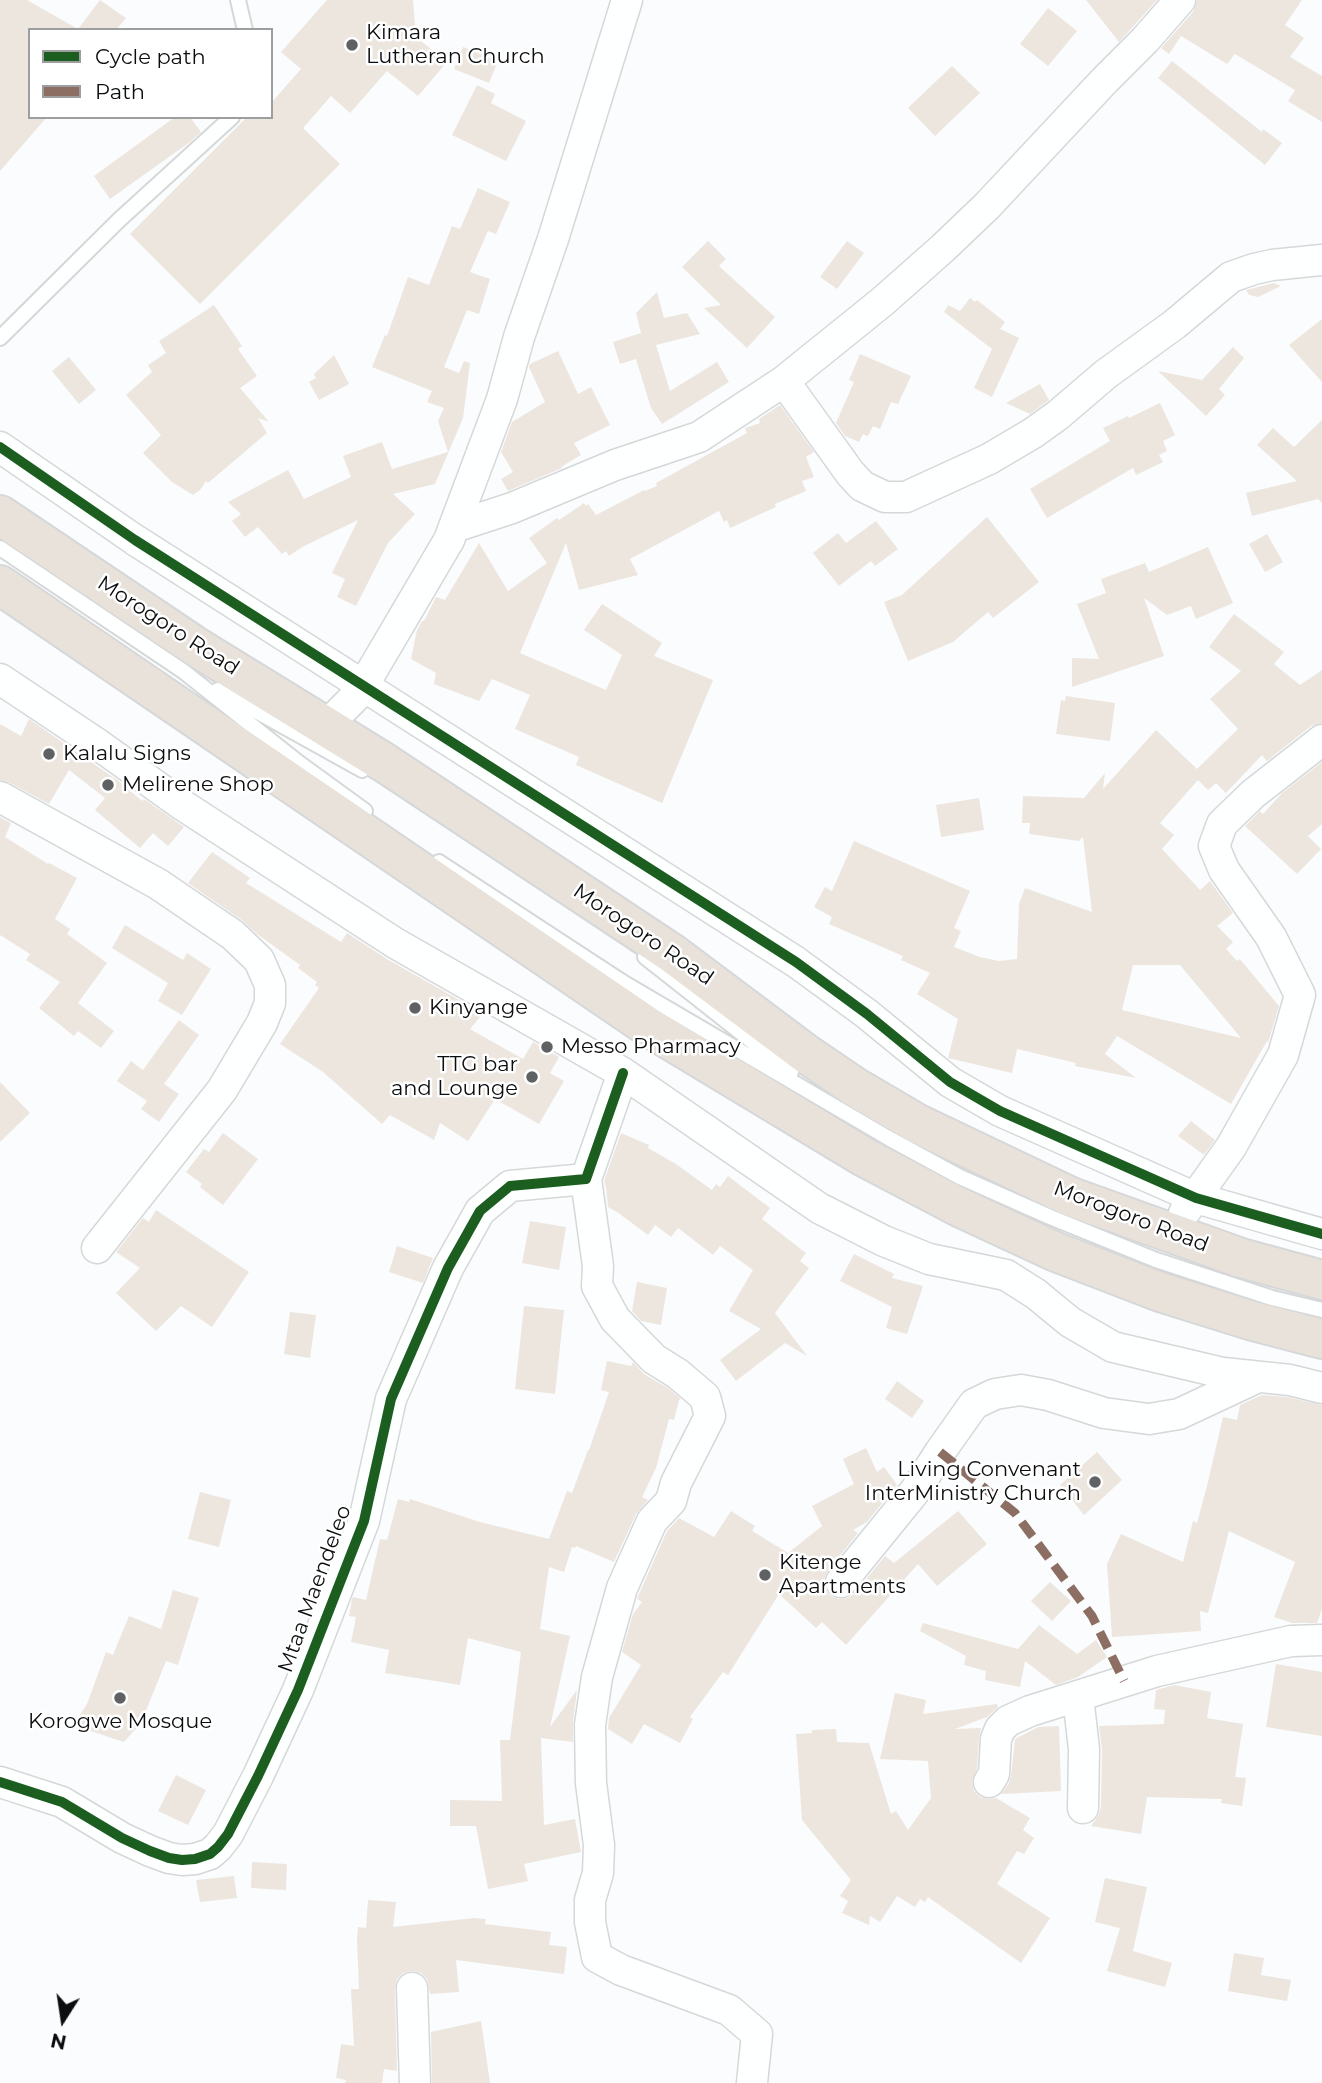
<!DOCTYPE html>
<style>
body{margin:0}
#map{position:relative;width:1322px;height:2083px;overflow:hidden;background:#fbfcfe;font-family:Montserrat,sans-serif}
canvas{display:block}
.legend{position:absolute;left:28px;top:28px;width:245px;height:91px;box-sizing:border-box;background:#fff;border:2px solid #9d9e9f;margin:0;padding:9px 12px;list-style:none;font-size:21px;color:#0b0d0f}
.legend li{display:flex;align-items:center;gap:14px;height:35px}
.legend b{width:35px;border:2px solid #9d9e9f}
.north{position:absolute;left:28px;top:1985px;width:70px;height:70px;-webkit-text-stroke:5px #fff;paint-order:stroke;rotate:192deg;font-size:19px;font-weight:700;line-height:28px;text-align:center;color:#0b0d0f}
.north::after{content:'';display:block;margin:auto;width:24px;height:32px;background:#0b0d0f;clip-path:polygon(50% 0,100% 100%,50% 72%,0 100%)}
</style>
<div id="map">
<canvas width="1322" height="2083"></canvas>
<ul class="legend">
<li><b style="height:9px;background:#1b5e20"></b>Cycle path</li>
<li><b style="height:9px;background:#8d6e63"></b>Path</li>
</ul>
<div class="north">N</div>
</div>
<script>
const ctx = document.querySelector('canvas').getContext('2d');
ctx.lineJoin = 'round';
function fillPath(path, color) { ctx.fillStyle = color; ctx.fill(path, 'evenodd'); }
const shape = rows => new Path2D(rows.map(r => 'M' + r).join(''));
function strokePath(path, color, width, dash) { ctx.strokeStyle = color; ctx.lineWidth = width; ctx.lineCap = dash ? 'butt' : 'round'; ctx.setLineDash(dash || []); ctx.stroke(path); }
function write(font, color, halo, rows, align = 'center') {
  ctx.font = font + ' Montserrat,sans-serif'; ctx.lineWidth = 5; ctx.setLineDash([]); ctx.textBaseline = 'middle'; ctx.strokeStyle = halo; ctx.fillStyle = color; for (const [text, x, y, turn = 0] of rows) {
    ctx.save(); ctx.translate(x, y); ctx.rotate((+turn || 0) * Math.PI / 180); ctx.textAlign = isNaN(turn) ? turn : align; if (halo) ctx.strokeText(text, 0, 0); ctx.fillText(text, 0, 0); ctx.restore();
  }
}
const building = shape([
 [0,0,27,0,78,29,100,0,126,18,116,30,30,30,30,117,47,117,0,171],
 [327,0,413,0,416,37,447,62,418,96,387,71,350,113,331,96,303,128,340,164,200,304,130,234,247,117,271,117,271,103,301,69,281,52],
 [1086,0,1157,0,1119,42],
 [1197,0,1302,0,1285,25,1304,38,1290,57,1322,76,1322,122,1288,101,1295,90,1235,54,1227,64,1181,36,1169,54,1161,48,1193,12],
 [1048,8,1077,31,1048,66,1020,44],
 [463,47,498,61,489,83,454,69],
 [1172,61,1262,132,1263,129,1282,143,1265,165,1158,78],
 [952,66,980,93,935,136,908,108],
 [477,85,495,94,491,103,526,121,506,161,452,135],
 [175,117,190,117,201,132,190,142,110,199,94,176],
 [478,188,510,202,496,234,488,231,470,272,490,279,479,314,467,310,444,367,459,373,464,361,470,363,463,418,435,484,393,494,415,514,388,543,356,606,337,597,345,579,332,573,358,520,302,547,289,556,286,551,282,554,258,527,245,537,232,521,241,514,228,502,288,470,304,499,351,477,343,456,382,442,392,469,448,452,438,421,444,408,427,402,432,391,372,367,385,335,387,336,408,277,429,285,452,226,460,229],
 [708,241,726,259,719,266,775,317,747,348,704,308,721,305,682,267],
 [847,241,864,253,837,289,820,277],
 [1274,283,1281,286,1258,297,1249,295,1246,290],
 [657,292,664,318,687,313,700,334,656,345,670,391,717,362,729,382,662,424,651,408,636,359,620,364,613,342,641,333,636,313],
 [970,298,975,302,977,300,1005,322,1000,329,1019,338,992,397,974,388,992,349,944,312,948,305,960,311],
 [214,305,242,346,238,349,257,376,240,388,269,422,258,418,267,433,208,483,206,481,200,490,193,495,172,482,143,453,161,435,126,395,152,372,148,365,166,353,159,341],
 [1322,319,1322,382,1289,345],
 [1233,347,1244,358,1219,389,1225,395,1206,416,1158,371,1202,380],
 [558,351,578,394,591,387,610,425,574,443,581,455,561,467,562,468,508,491,501,479,513,472,501,452,512,422,545,402,529,367,530,364],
 [860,354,911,376,898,404,891,402,880,429,873,426,868,436,863,434,859,442,845,436,836,423,854,382,849,380],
 [334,355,349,384,319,400,309,382,316,378,314,374],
 [69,357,96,390,79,404,52,371],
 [1040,384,1049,400,1030,414,1006,403],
 [1160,403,1175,435,1163,441,1167,451,1159,455,1163,462,1136,475,1133,468,1047,518,1030,489,1110,441,1103,428,1128,416,1129,418],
 [780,405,814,452,806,457,814,477,802,481,806,491,775,504,776,507,730,528,727,520,724,522,719,511,630,559,638,575,579,590,566,543,520,653,606,690,622,655,584,630,602,604,662,643,654,656,713,680,662,803,576,765,579,757,515,729,530,695,492,679,479,701,434,684,436,673,411,659,417,630,422,621,424,621,436,597,445,600,479,543,508,591,547,563,529,538,557,518,559,520,584,503,586,506,588,504,596,515,644,490,645,491,657,486,656,483,747,433,745,428,760,423,759,419],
 [1322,420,1322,503,1318,499,1252,516,1246,493,1297,481,1257,445,1273,428,1294,447],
 [987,517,1039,582,993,618,988,612,953,642,908,661,884,602,902,595],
 [876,521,898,549,875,566,871,561,839,586,813,553,838,533,846,543],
 [1267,534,1283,562,1265,572,1249,544],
 [1208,547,1233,603,1196,619,1191,606,1167,615,1144,598,1164,656,1072,687,1072,658,1099,659,1077,604,1106,593,1101,579,1145,563,1149,572],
 [1234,614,1284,652,1274,664,1300,685,1322,670,1322,723,1311,726,1267,761,1262,755,1226,793,1216,783,1208,790,1198,780,1160,823,1174,835,1162,849,1200,890,1210,881,1233,913,1217,926,1233,942,1226,949,1237,961,1240,959,1279,1006,1268,1043,1267,1041,1231,1104,1117,1036,1105,1054,1136,1078,1075,1066,1076,1063,1017,1049,1012,1073,948,1058,958,1019,917,994,930,973,901,960,903,956,829,924,832,917,814,907,825,887,832,891,854,841,970,891,954,928,961,931,954,947,980,957,999,961,1017,959,1019,904,1025,888,1092,912,1083,837,1079,841,1029,834,1030,823,1022,823,1023,796,1084,798,1105,773,1103,789,1156,730,1197,769,1238,729,1210,699,1241,671,1209,647],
 [1133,965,1180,965,1241,1038,1122,1010],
 [1066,696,1115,703,1110,741,1056,734,1061,700,1065,701],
 [29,719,120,782,142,801,144,799,184,827,168,846,153,833,140,848,95,810,105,798,69,770,49,804,8,782,0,780,0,724,21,736],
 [1322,762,1322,824,1308,836,1321,849,1297,874,1245,826,1260,811,1263,814,1282,793],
 [979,798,984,830,941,837,936,805],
 [0,817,11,823,5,837,48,864,49,863,77,878,55,919,70,929,67,934,107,963,78,1003,114,1031,101,1048,78,1031,74,1036,39,1008,60,982,26,960,30,954,0,935],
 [212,852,250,878,246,883,341,942,347,933,387,959,461,1001,480,1017,470,1029,523,1059,533,1042,559,1057,550,1073,564,1081,539,1124,495,1099,468,1141,440,1123,434,1140,390,1115,382,1124,323,1072,280,1044,319,988,315,985,317,982,298,968,300,965,257,934,243,921,188,883],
 [125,925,183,960,187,953,211,969,182,1015,158,1001,168,983,112,948],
 [179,1020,199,1035,164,1084,179,1094,159,1122,141,1109,147,1101,117,1081,131,1061,143,1070],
 [0,1082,30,1113,0,1142],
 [1191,1121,1215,1140,1204,1155,1178,1136],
 [223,1133,258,1159,223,1205,200,1187,202,1184,186,1172,204,1149,209,1152],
 [621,1133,649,1145,648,1148,676,1164,712,1190,716,1184,720,1187,728,1176,770,1208,762,1219,806,1253,800,1261,809,1268,775,1313,807,1356,785,1343,736,1381,720,1360,761,1329,729,1311,753,1270,720,1246,713,1255,678,1228,671,1237,655,1225,648,1235,617,1212,608,1207,606,1187,604,1181],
 [156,1210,249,1272,212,1327,181,1306,156,1331,116,1293,140,1268,116,1252,143,1218,149,1222],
 [530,1221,566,1227,559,1270,522,1263],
 [397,1246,433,1258,423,1283,389,1272],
 [854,1254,894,1274,892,1278,923,1286,907,1334,886,1328,892,1307,840,1281],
 [637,1282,667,1288,661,1325,641,1321,632,1311],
 [524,1306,564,1310,555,1394,515,1389],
 [290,1312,316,1315,310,1358,284,1354],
 [607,1361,631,1366,633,1362,644,1374,668,1388,681,1399,679,1400,674,1420,669,1419,656,1468,642,1497,648,1500,636,1514,614,1562,576,1546,575,1548,572,1547,564,1572,549,1567,540,1629,570,1636,550,1727,577,1690,573,1723,573,1742,541,1738,544,1825,575,1819,581,1852,524,1864,528,1881,488,1889,476,1826,450,1826,450,1800,502,1801,500,1740,510,1740,521,1652,468,1638,460,1685,385,1673,389,1650,351,1642,356,1617,349,1616,352,1599,353,1597,366,1600,380,1539,387,1540,398,1499,409,1502,410,1499,480,1522,549,1539,567,1491,572,1493,588,1450,589,1450,609,1392,601,1390],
 [897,1381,924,1401,912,1418,885,1399],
 [1262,1395,1287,1397,1322,1405,1322,1609,1317,1623,1292,1623,1274,1617,1295,1562,1229,1531,1208,1613,1200,1611,1201,1631,1112,1637,1107,1564,1121,1534,1183,1562,1193,1521,1197,1523,1207,1486,1223,1417,1237,1420,1240,1405],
 [866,1448,877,1472,884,1467,897,1485,867,1522,853,1530,858,1533,827,1572,824,1579,824,1588,831,1596,839,1599,848,1598,855,1593,885,1556,894,1563,958,1511,987,1544,937,1586,918,1564,846,1645,822,1622,816,1628,779,1594,728,1675,723,1672,690,1717,693,1719,680,1743,644,1724,632,1744,608,1729,609,1718,641,1665,622,1652,633,1614,642,1602,637,1599,639,1594,667,1531,679,1518,714,1537,731,1511,755,1526,752,1531,788,1553,822,1526,812,1506,854,1484,843,1459],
 [1097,1452,1122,1480,1084,1515,1060,1485],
 [200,1492,231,1500,219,1547,188,1539],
 [1050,1582,1071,1601,1052,1621,1031,1601],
 [173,1590,199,1598,178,1665,166,1661,141,1723,124,1742,73,1725,87,1704,106,1652,113,1655,129,1616,161,1629],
 [923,1623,1018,1649,1039,1625,1077,1654,1096,1640,1107,1657,1078,1677,1056,1685,1025,1661,1020,1687,985,1680,986,1671,964,1665,966,1656,920,1631],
 [1276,1664,1322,1672,1322,1736,1266,1727],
 [1174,1685,1211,1692,1207,1718,1243,1724,1235,1777,1246,1778,1242,1806,1221,1803,1222,1799,1147,1797,1141,1834,1091,1826,1098,1816,1101,1808,1102,1749,1099,1726,1164,1724,1165,1710,1154,1709,1156,1690],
 [895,1693,926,1700,923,1714,997,1704,998,1707,987,1717,955,1729,981,1728,979,1738,977,1769,972,1781,974,1791,980,1797,988,1799,996,1798,1030,1818,1023,1830,1034,1838,1024,1854,1017,1851,997,1884,1050,1918,1021,1963,928,1897,925,1902,920,1899,915,1907,897,1896,880,1922,870,1916,869,1925,842,1913,848,1901,840,1896,851,1880,802,1820,796,1734,812,1733,812,1730,836,1729,837,1742,869,1743,891,1814,896,1811,908,1830,931,1798,928,1761,880,1759],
 [1059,1726,1061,1791,1001,1794,1009,1783,1011,1776,1015,1739,1038,1727],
 [176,1775,206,1790,188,1825,158,1811],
 [252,1862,287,1864,286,1890,251,1888],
 [234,1876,237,1898,200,1902,196,1880],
 [1105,1878,1147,1887,1133,1951,1172,1963,1165,1987,1107,1971,1120,1928,1095,1922],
 [368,1900,396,1902,393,1927,474,1918,486,1919,485,1924,551,1932,549,1945,567,1947,564,1974,456,1960,459,1992,430,1994,427,1979,421,1973,412,1971,403,1973,397,1979,395,1989,397,2071,384,2069,382,2083,345,2083,346,2080,336,2078,341,2044,354,2046,351,1989,359,1989,357,1941,358,1927,366,1928],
 [1234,1953,1264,1958,1261,1975,1291,1980,1287,2001,1228,1991],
 [481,2021,490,2083,432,2083,431,2032]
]);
const service = shape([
 [238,0,245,30],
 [0,338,119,220,232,117],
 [0,548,183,671,299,763,365,811],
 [218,690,362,770],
 [439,862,624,983,890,1139,960,1177,1050,1217,1156,1260,1272,1298,1322,1310],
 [645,957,791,1072]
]);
const minor = shape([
 [784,381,850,473,862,486,885,497,906,497,989,459,1033,433,1058,415,1106,374,1175,324,1231,277,1254,269,1272,265,1322,260],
 [0,447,135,540,796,962,867,1014,950,1082,1000,1111,1196,1198,1322,1234],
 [454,527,512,508,615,465,699,437,784,381,882,302,943,248,987,206,1105,80,1145,40,1180,0],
 [0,679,96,743,184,806,395,943,623,1073,819,1208,884,1241,929,1259,1006,1275,1036,1294,1070,1322,1113,1347,1223,1373,1290,1380,1322,1388],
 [326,726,355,697,363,686,449,540,502,399,519,337,553,239,627,0],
 [0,797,158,884,233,935,259,960,270,985,270,1003,262,1023,222,1090,97,1248],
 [586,1179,598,1266,597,1286,615,1319,654,1359,678,1374,705,1397,710,1416,676,1483,671,1501,652,1521,622,1588,597,1677,590,1725,591,1783,599,1845,598,1873,590,1900,590,1922,597,1957,621,1970,729,2010,757,2034,752,2083],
 [1184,1213,1231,1147,1283,1055,1300,995,1271,937,1224,870,1214,846,1222,824,1253,794,1322,740],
 [841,1582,915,1491,940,1452,974,1404,995,1394,1021,1390,1048,1395,1104,1413,1149,1419,1179,1414,1258,1377],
 [1078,1697,1084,1749,1083,1808],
 [0,1782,62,1802,122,1838,150,1851,169,1858,182,1860,195,1859,210,1854,218,1847,228,1834,258,1776,298,1690,364,1521,391,1399,448,1268,480,1211,510,1186,586,1179,623,1073],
 [989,1782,994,1774,996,1739,1000,1729,1008,1721,1030,1711,1157,1671,1291,1641,1322,1640],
 [412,1988,415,2083]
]);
const trunk = shape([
 [0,515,198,648,385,763,673,954,805,1053,855,1087,918,1124,1071,1197,1241,1258,1322,1280],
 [0,585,650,1028,864,1157,959,1207,1056,1252,1160,1292,1253,1321,1322,1339]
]);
const quiet = shape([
 [940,1452,1015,1513,1092,1616,1124,1681]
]);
const cycleway = shape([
 [0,447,135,540,796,962,867,1014,950,1082,1000,1111,1196,1198,1322,1234],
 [0,1782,62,1802,122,1838,150,1851,169,1858,182,1860,195,1859,210,1854,218,1847,228,1834,258,1776,298,1690,364,1521,391,1399,448,1268,480,1211,510,1186,586,1179,623,1073]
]);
const markers = [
 [352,45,7,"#5f6163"],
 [49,754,7,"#5f6163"],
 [108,785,7,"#5f6163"],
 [415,1008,7,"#5f6163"],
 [547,1047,7,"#5f6163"],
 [532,1077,7,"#5f6163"],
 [1095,1482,7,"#5f6163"],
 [765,1575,7,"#5f6163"],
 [120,1698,7,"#5f6163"]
];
const poiNames = [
 ["Kimara",366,33],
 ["Lutheran Church",366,57],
 ["Kalalu Signs",63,754],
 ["Melirene Shop",122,785],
 ["Kinyange",429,1008],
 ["Messo Pharmacy",561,1047],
 ["TTG bar",518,1065,"right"],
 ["and Lounge",518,1089,"right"],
 ["Living Convenant",1081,1470,"right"],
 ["InterMinistry Church",1081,1494,"right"],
 ["Kitenge",779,1563],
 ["Apartments",779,1587],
 ["Korogwe Mosque",120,1722,"center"]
];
const streetNames = [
 ["Morogoro Road",168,626,33],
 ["Morogoro Road",643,935,34],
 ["Morogoro Road",1131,1217,21],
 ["Mtaa Maendeleo",315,1589,-70]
];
fillPath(building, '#ece6de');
strokePath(service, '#d5d7d9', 18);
strokePath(minor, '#d5d7d9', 33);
strokePath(trunk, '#d6d7d9', 42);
strokePath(service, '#feffff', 14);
strokePath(minor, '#feffff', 30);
strokePath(trunk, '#e8e2da', 38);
strokePath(quiet, '#8d6e63', 9, [18, 9]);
strokePath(cycleway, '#1b5e20', 10);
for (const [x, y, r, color] of markers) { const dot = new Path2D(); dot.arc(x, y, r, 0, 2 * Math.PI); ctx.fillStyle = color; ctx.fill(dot); strokePath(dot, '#fff', 2.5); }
write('21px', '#0b0d0f', '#fff', poiNames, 'left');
write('21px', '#0b0d0f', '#fff', streetNames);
</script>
